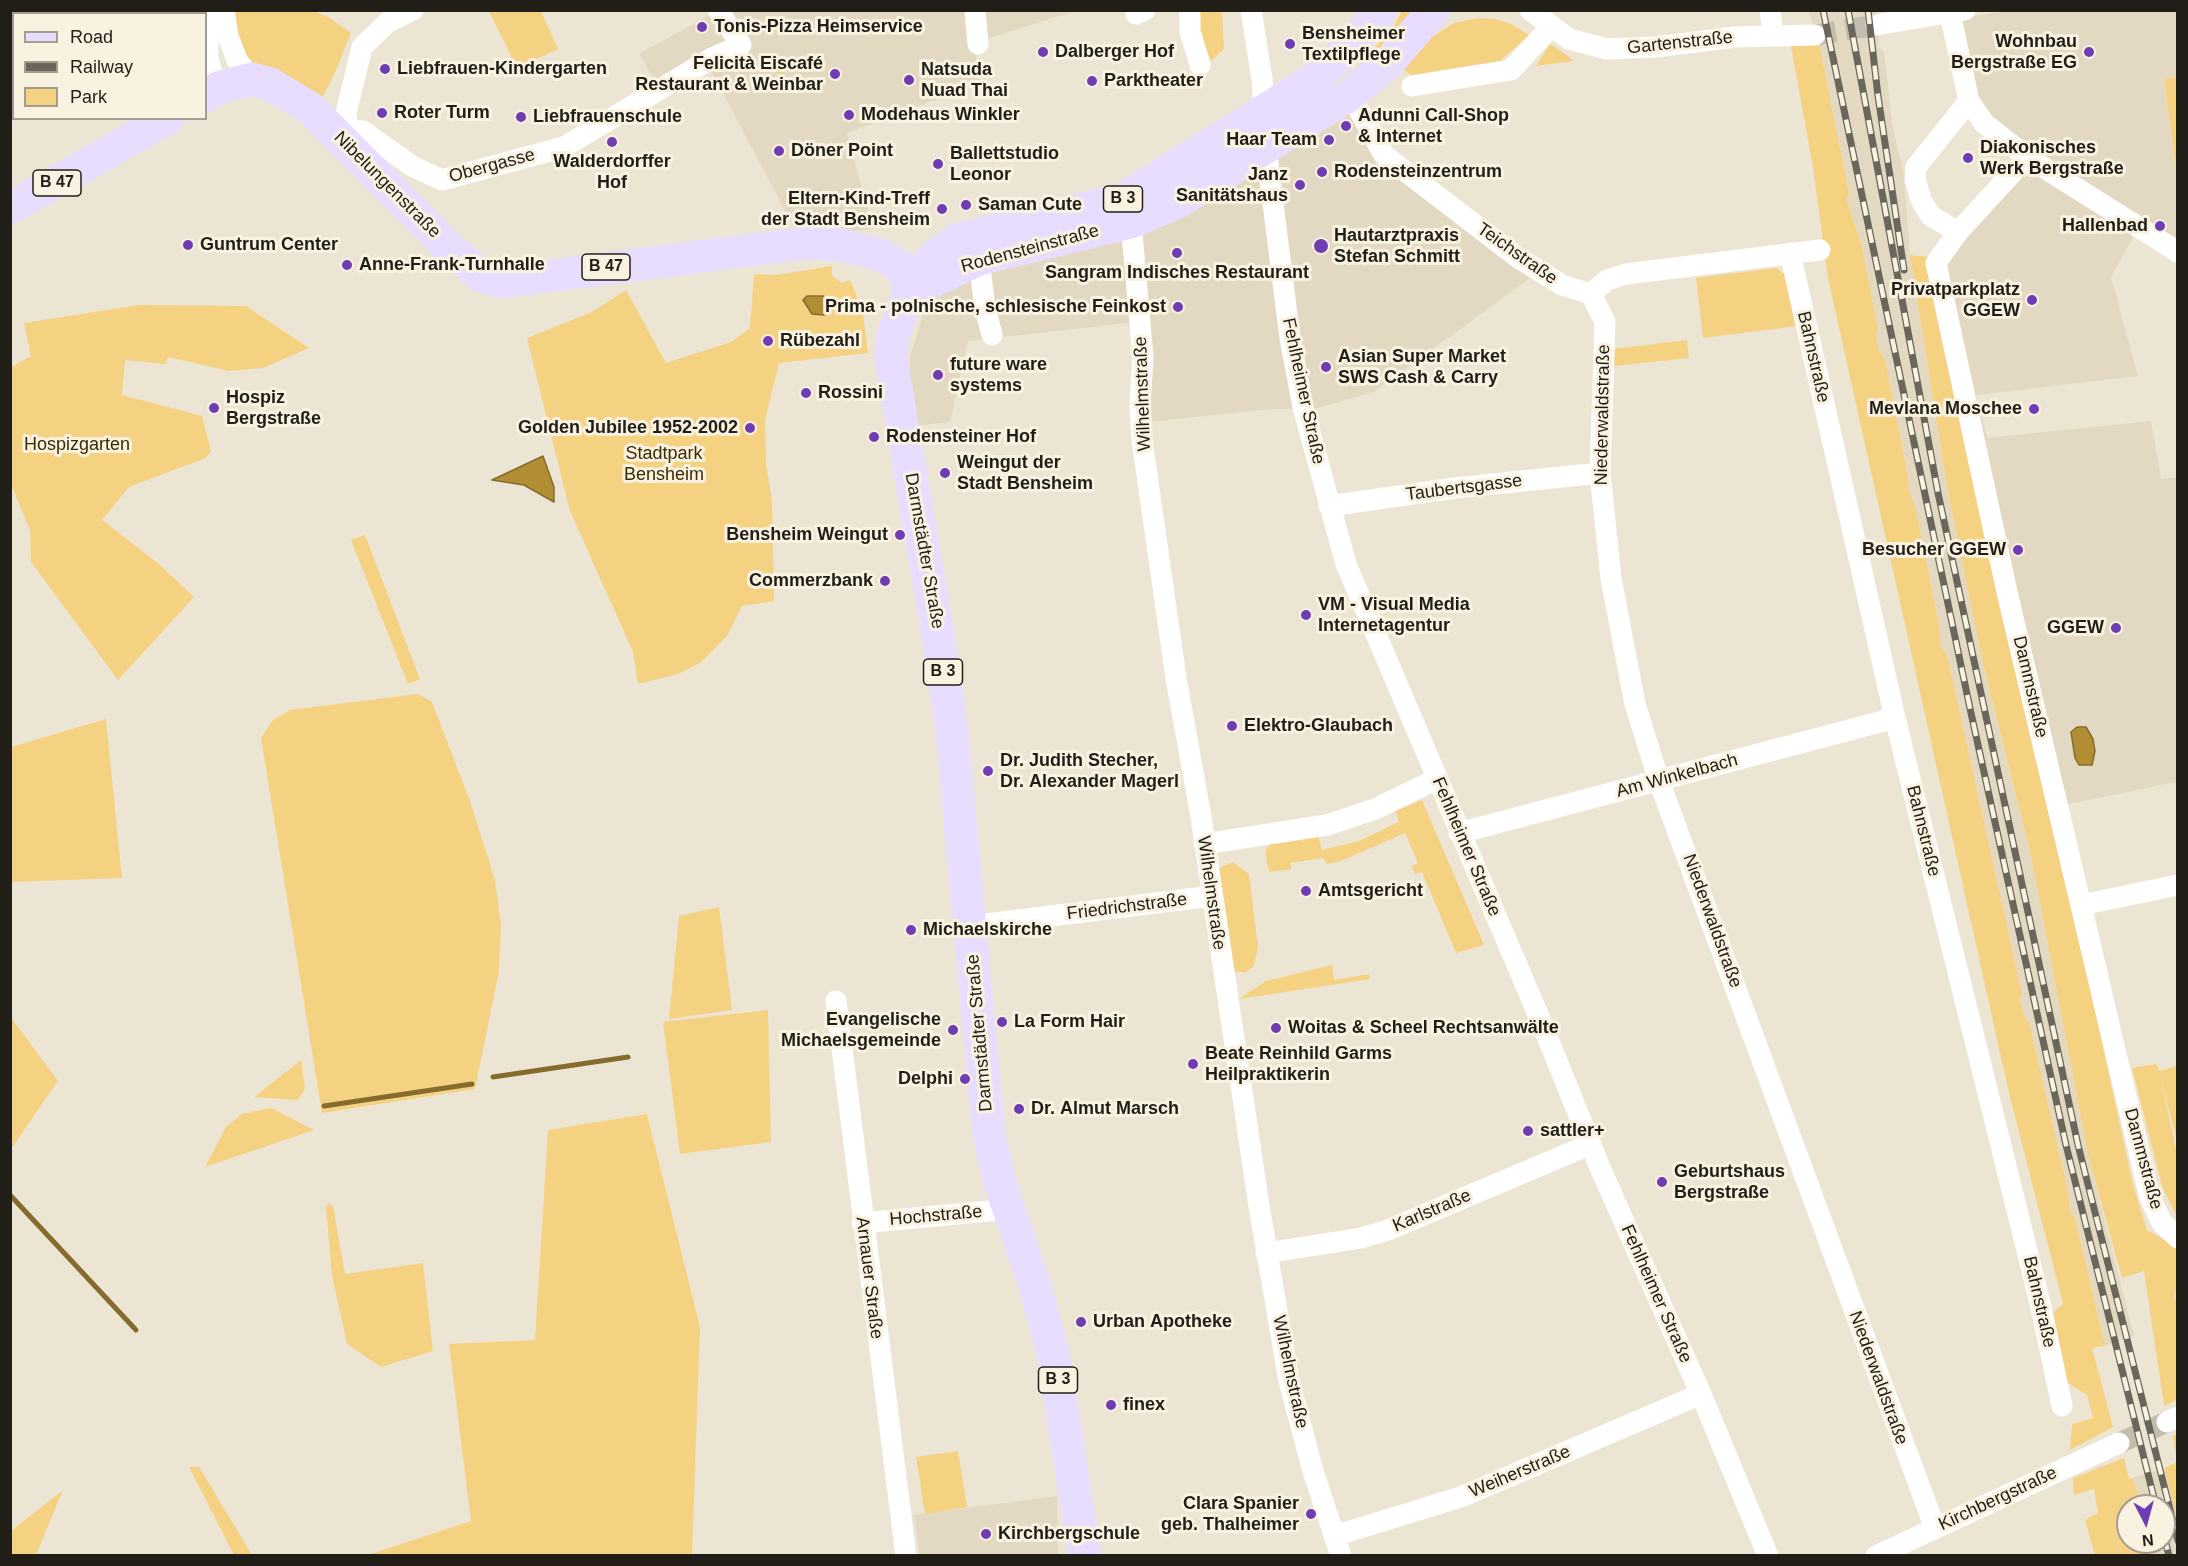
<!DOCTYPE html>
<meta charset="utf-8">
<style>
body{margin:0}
#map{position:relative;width:2188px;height:1566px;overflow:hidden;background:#ede5d4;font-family:Helvetica,sans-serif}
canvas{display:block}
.frame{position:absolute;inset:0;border:12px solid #211e18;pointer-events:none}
.legend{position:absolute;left:12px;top:12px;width:195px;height:108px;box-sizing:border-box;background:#faf2e1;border:2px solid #a39d91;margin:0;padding:8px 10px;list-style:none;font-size:18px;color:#211e18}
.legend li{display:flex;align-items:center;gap:12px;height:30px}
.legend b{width:30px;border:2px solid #a39d91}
.north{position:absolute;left:2116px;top:1494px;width:60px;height:60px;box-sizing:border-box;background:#faf2e1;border:2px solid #a39d91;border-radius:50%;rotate:174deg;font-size:16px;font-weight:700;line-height:24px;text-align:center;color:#211e18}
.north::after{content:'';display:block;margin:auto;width:21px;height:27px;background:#703cb3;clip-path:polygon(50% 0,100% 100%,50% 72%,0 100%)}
</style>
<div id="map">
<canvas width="2188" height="1566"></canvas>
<div class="frame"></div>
<ul class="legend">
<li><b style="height:8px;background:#e8ddfe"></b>Road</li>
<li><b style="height:8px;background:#6a665c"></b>Railway</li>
<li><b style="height:16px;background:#f5d282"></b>Park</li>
</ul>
<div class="north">N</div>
</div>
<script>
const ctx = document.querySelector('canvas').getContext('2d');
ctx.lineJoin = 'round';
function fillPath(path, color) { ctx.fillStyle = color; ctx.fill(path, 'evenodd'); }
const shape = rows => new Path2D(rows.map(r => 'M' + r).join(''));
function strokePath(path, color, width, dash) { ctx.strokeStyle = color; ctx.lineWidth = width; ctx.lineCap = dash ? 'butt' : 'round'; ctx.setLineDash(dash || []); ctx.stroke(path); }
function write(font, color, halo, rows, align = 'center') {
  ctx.font = font + ' Helvetica,sans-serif'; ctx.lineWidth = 6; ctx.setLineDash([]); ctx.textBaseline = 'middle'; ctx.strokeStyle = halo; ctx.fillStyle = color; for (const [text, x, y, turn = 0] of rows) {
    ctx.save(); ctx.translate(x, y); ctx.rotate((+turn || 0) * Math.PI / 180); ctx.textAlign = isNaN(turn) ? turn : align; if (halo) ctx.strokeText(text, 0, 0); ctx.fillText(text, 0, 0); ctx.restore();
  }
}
const built = shape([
 [717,11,1075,11,974,43,980,83,847,133,873,229,798,235,708,65,660,90,639,54],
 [1808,11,1877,11,1879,47,1884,52,1893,129,1907,186,1904,179,1910,255,1947,487,1982,659,2031,856,2088,1155,2134,1336,2105,1346,2075,1217,2070,1212,2068,1191,2029,1022,2025,1019,2020,1000,2022,994,1947,655,1941,648,1939,624,1916,510,1908,487,1909,481,1885,359,1879,351,1876,334,1878,329,1862,247,1847,200,1849,193,1819,43],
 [2007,11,2177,11,2177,77,2164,79,2177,176,2177,239,2142,221,2111,277,2138,376,1976,395,1987,438,2151,421,2161,479,2177,477,2177,782,2049,808,1931,257,2017,159,1981,127,1941,21],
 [1349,105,1382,157,1534,275,1374,392,1314,409,1271,409,1149,422,1145,321,968,341,950,422,910,426,910,357,924,311,944,284],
 [2164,1468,2177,1516,2177,1555,2155,1555,2152,1542,2164,1542,2164,1506,2142,1506,2132,1478],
 [1057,1496,1058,1555,920,1555,914,1515]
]);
const green = shape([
 [230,11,314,11,330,18,351,33,335,73,321,100,254,64,239,52],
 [489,11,541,11,558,49,517,68],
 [1198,11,1222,11,1224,49,1211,61,1199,30],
 [1402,11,1420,11,1390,46,1353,72,1394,26],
 [1479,18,1496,19,1511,24,1529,35,1500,61,1411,75,1401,67,1428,40,1454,23],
 [1819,43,1849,193,1847,200,1862,247,1878,329,1876,334,1879,351,1885,359,1909,481,1908,487,1916,510,1939,624,1941,648,1947,655,2022,994,2020,1000,2025,1018,2029,1022,2068,1191,2070,1212,2075,1217,2105,1346,2092,1348,2113,1427,2070,1450,2072,1424,2093,1418,2087,1395,2065,1381,2051,1314,2063,1304,2008,1089,1828,278,1813,167,1791,46],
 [1550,44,1564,53,1574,61,1536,66],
 [779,54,788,91,768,59],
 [2177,77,2178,77,2177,176,2164,79],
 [1910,255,1931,257,2133,1185,2147,1230,2177,1247,2177,1286,2174,1298,2178,1300,2177,1400,2164,1406,2144,1271,2122,1278,2088,1155,2031,856,1982,659,1947,487],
 [832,266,832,276,842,283,850,280,854,289,863,314,868,353,779,363,765,420,766,463,772,501,774,601,742,606,727,636,700,663,678,674,638,684,633,652,570,511,527,338,592,312,626,290,666,363,731,342,750,328,754,274,776,275],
 [1776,268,1786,275,1797,326,1703,338,1696,278],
 [139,305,246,306,309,348,263,368,229,371,168,357,165,364,125,360,122,395,202,416,211,451,206,458,129,487,102,520,159,564,194,597,118,680,31,562,30,530,11,484,11,367,31,356,24,323],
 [1687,340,1689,358,1613,366,1613,349],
 [365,535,420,679,408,684,351,540],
 [418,694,432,702,470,801,495,880,501,924,499,971,475,1089,322,1113,261,738,272,721,290,710],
 [106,719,122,878,11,882,11,747],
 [1422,800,1484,945,1456,953,1422,872,1415,874,1412,866,1418,863,1405,833,1341,861,1327,864,1323,858,1290,863,1292,869,1269,872,1265,851,1271,843,1318,836,1322,850,1359,841,1399,822,1396,811],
 [1233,862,1249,874,1258,947,1254,966,1246,972,1233,972,1219,868],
 [719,907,732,1010,669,1019,679,916],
 [1332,965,1334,980,1369,974,1370,979,1239,999,1266,981],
 [768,1010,771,1142,680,1154,663,1022],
 [10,1016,58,1081,11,1149,10,1149],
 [301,1060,305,1089,298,1100,254,1097],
 [2157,1064,2159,1071,2177,1066,2177,1141,2160,1074,2177,1153,2177,1217,2162,1186,2132,1068],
 [271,1108,314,1130,205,1167,226,1127,242,1114],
 [647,1114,700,1327,692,1555,368,1555,471,1521,449,1344,535,1340,548,1130],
 [328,1203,333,1206,345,1274,423,1263,433,1351,381,1367,347,1344,332,1276,326,1207],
 [2177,1434,2177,1516,2164,1468,2177,1462,2173,1436],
 [958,1451,967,1507,925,1514,916,1457],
 [2124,1458,2129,1479,2132,1478,2142,1506,2128,1506,2128,1542,2152,1542,2155,1555,2095,1555,2085,1520,2098,1513,2094,1489,2074,1495,2073,1478],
 [189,1467,199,1467,252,1555,234,1555],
 [63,1490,36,1555,11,1555,11,1531]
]);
const water = shape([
 [807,296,823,296,829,299,831,311,824,315,812,314,803,300,807,296],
 [543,456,554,487,554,502,524,485,492,480,543,456],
 [2077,727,2086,727,2093,739,2095,751,2092,765,2079,765,2075,758,2071,732,2077,727]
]);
const stream = shape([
 [22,14,28,10],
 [10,20,14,18],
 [493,1077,628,1057],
 [324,1106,472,1084],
 [10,1195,136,1330]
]);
const streetTunnel = shape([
 [1815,35,1876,25],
 [2119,1443,2167,1422]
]);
const street = shape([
 [213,10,208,22,208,60,218,88],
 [224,10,228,36,237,60,252,79],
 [975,10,978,44],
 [1190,10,1190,31,1200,65],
 [1251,10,1262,79,1266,148,1290,338,1303,407,1346,564,1540,1019,1601,1170,1701,1394,1768,1556],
 [1530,10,1569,39,1607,49,1656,47,1735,37,1815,35],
 [1770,10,1773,35],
 [1950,13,1969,101,1984,123,2027,157,2178,252],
 [1136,14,1145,10],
 [1876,25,1965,10],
 [1412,86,1511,70,1551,27],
 [1360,112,1384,155,1517,257,1562,285,1591,294],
 [348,130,346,113,362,47,388,22,413,10],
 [339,137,348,130,363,131,412,166,442,180,564,147,712,58,741,45,718,10],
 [2027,157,1958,232,1936,263,2007,592,2150,1198,2162,1223,2178,1238],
 [1131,222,1143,357,1140,404,1142,440,1176,678,1201,817,1259,1206,1289,1381,1313,1471,1341,1556],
 [1958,232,1931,216,1922,202,1915,179,1916,167,1969,101],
 [1790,253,1895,718,2041,1307,2062,1406],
 [979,259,985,308,992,335],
 [1591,294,1605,322,1600,473,1611,578,1635,704,1659,781,1935,1528],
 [1591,294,1607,280,1626,274,1820,250],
 [1329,506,1455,488,1600,473],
 [1459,833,1895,718],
 [1204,844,1327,825,1375,809,1437,779],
 [2081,905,2178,885],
 [971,926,1212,896],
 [836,1001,906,1556],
 [862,1223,1010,1209],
 [1266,1253,1361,1238,1388,1230,1591,1144],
 [2167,1422,2178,1417],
 [1334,1536,1461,1497,1701,1394],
 [1876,1556,2119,1443]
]);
const primary = shape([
 [206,96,218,88,252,79,270,84,310,108,452,251,482,276,501,282,807,243,837,244,881,255,901,267,910,292],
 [10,208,168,118],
 [917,289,979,259,1131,222,1178,202,1350,95,1389,62,1434,10],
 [1085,1556,1053,1353,1034,1283,1000,1183,989,1135,952,730,936,623,891,359,893,336,915,278,937,254,959,239,1123,199,1315,79,1352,45,1381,10]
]);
const rail = shape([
 [1823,10,1971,713,2066,1145,2156,1506],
 [1848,10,1938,493,2078,1145,2178,1541],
 [1868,10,1878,96,1904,270],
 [2164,1536,2169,1556]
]);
const markers = [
 [702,27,6,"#703cb3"],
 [1290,44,6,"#703cb3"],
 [1043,52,6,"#703cb3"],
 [2089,52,6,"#703cb3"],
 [385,69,6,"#703cb3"],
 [835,74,6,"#703cb3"],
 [909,80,6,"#703cb3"],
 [1092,81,6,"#703cb3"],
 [382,113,6,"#703cb3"],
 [849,115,6,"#703cb3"],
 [521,117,6,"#703cb3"],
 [1346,126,6,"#703cb3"],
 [1329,140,6,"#703cb3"],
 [612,142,6,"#703cb3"],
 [779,151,6,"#703cb3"],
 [1968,158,6,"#703cb3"],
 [938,164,6,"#703cb3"],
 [1322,172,6,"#703cb3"],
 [1300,185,6,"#703cb3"],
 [966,205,6,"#703cb3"],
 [942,209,6,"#703cb3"],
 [2160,226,6,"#703cb3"],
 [188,245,6,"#703cb3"],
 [1321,246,8,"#703cb3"],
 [1177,253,6,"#703cb3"],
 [347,265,6,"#703cb3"],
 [2032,300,6,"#703cb3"],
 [1178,307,6,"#703cb3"],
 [768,341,6,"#703cb3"],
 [1326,367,6,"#703cb3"],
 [938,375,6,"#703cb3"],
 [806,393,6,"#703cb3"],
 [214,408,6,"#703cb3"],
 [2034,409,6,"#703cb3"],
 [750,428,6,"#703cb3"],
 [874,437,6,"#703cb3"],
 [945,473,6,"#703cb3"],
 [900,535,6,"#703cb3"],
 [2018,550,6,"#703cb3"],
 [885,581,6,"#703cb3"],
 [1306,615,6,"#703cb3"],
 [2116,628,6,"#703cb3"],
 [1232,726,6,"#703cb3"],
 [988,771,6,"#703cb3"],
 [1306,891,6,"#703cb3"],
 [911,930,6,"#703cb3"],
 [1002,1022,6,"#703cb3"],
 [1276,1028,6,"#703cb3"],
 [953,1030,6,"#703cb3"],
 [1193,1064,6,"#703cb3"],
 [965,1079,6,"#703cb3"],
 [1019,1109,6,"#703cb3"],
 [1528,1131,6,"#703cb3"],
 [1662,1182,6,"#703cb3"],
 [1081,1322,6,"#703cb3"],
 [1111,1405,6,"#703cb3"],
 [1311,1514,6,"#703cb3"],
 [986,1534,6,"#703cb3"]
];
const shields = [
 [57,183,48],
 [1123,199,39],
 [606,267,48],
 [943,672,39],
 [1058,1380,39]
];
const shieldNames = [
 ["B 47",57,183],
 ["B 3",1123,199],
 ["B 47",606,267],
 ["B 3",943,672],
 ["B 3",1058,1380]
];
const poiNames = [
 ["Tonis-Pizza Heimservice",714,27],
 ["Bensheimer",1302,34],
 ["Textilpflege",1302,55],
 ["Wohnbau",2077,42,"right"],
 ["Bergstraße EG",2077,63,"right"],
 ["Dalberger Hof",1055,52],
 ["Felicità Eiscafé",823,64,"right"],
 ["Restaurant & Weinbar",823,85,"right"],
 ["Liebfrauen-Kindergarten",397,69],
 ["Natsuda",921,70],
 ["Nuad Thai",921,91],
 ["Parktheater",1104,81],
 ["Roter Turm",394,113],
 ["Modehaus Winkler",861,115],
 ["Adunni Call-Shop",1358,116],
 ["& Internet",1358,137],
 ["Liebfrauenschule",533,117],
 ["Haar Team",1317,140,"right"],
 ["Diakonisches",1980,148],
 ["Werk Bergstraße",1980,169],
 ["Döner Point",791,151],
 ["Ballettstudio",950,154],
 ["Leonor",950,175],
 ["Walderdorffer",612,162,"center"],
 ["Hof",612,183,"center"],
 ["Rodensteinzentrum",1334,172],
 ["Janz",1288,175,"right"],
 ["Sanitätshaus",1288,196,"right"],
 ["Eltern-Kind-Treff",930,199,"right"],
 ["der Stadt Bensheim",930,220,"right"],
 ["Saman Cute",978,205],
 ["Hallenbad",2148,226,"right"],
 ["Hautarztpraxis",1334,236],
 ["Stefan Schmitt",1334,257],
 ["Guntrum Center",200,245],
 ["Anne-Frank-Turnhalle",359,265],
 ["Sangram Indisches Restaurant",1177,273,"center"],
 ["Privatparkplatz",2020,290,"right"],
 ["GGEW",2020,311,"right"],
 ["Prima - polnische, schlesische Feinkost",1166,307,"right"],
 ["Rübezahl",780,341],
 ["Asian Super Market",1338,357],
 ["SWS Cash & Carry",1338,378],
 ["future ware",950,365],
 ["systems",950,386],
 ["Rossini",818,393],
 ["Hospiz",226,398],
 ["Bergstraße",226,419],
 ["Mevlana Moschee",2022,409,"right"],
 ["Golden Jubilee 1952-2002",738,428,"right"],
 ["Rodensteiner Hof",886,437],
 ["Weingut der",957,463],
 ["Stadt Bensheim",957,484],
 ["Bensheim Weingut",888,535,"right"],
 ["Besucher GGEW",2006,550,"right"],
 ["Commerzbank",873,581,"right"],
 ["VM - Visual Media",1318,605],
 ["Internetagentur",1318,626],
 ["GGEW",2104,628,"right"],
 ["Elektro-Glaubach",1244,726],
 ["Dr. Judith Stecher,",1000,761],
 ["Dr. Alexander Magerl",1000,782],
 ["Amtsgericht",1318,891],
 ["Michaelskirche",923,930],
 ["Evangelische",941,1020,"right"],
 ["Michaelsgemeinde",941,1041,"right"],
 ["La Form Hair",1014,1022],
 ["Woitas & Scheel Rechtsanwälte",1288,1028],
 ["Beate Reinhild Garms",1205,1054],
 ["Heilpraktikerin",1205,1075],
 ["Delphi",953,1079,"right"],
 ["Dr. Almut Marsch",1031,1109],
 ["sattler+",1540,1131],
 ["Geburtshaus",1674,1172],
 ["Bergstraße",1674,1193],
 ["Urban Apotheke",1093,1322],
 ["finex",1123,1405],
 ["Clara Spanier",1299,1504,"right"],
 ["geb. Thalheimer",1299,1525,"right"],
 ["Kirchbergschule",998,1534]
];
const streetNames = [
 ["Gartenstraße",1680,43,-6],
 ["Obergasse",492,166,-15],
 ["Nibelungenstraße",387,185,45],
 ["Rodensteinstraße",1030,249,-15],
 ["Teichstraße",1517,254,35],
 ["Bahnstraße",1813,357,77],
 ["Fehlheimer Straße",1303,391,78],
 ["Wilhelmstraße",1143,394,-92],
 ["Niederwaldstraße",1603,415,-89],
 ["Taubertsgasse",1464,488,-7],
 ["Darmstädter Straße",924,551,80],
 ["Dammstraße",2030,687,77],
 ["Am Winkelbach",1677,776,-15],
 ["Bahnstraße",1923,831,76],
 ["Fehlheimer Straße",1466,847,67],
 ["Wilhelmstraße",1211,893,82],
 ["Friedrichstraße",1127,907,-7],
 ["Niederwaldstraße",1712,921,70],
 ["Darmstädter Straße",980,1033,-95],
 ["Dammstraße",2143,1159,75],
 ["Karlstraße",1432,1211,-23],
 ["Hochstraße",936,1216,-5],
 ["Arnauer Straße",869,1278,83],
 ["Fehlheimer Straße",1656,1294,66],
 ["Bahnstraße",2039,1302,77],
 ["Wilhelmstraße",1290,1372,78],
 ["Niederwaldstraße",1878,1378,70],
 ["Weiherstraße",1520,1472,-23],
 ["Kirchbergstraße",1998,1499,-25]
];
const parkNames = [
 ["Hospizgarten",77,445],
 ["Stadtpark",664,454],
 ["Bensheim",664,475]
];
fillPath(built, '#e3d8c1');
fillPath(green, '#f5d282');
fillPath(water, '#b18d34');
strokePath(water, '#866c2c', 1.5);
strokePath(stream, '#866c2c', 5);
strokePath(streetTunnel, '#c4bdae', 21, [21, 10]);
strokePath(street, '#fff', 21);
strokePath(primary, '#e8ddfe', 33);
strokePath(rail, '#6a665c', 7);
strokePath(rail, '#faf2e1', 4.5, [14]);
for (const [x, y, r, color] of markers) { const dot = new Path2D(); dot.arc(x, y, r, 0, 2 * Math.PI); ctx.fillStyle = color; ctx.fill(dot); strokePath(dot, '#faf2e1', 2); }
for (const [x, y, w] of shields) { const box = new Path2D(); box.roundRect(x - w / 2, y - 13, w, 26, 4.5); ctx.fillStyle = '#faf2e1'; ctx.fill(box); strokePath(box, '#211e18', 1.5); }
write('bold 16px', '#211e18', null, shieldNames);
write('bold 18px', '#211e18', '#faf2e1', poiNames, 'left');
write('18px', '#211e18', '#faf2e1', streetNames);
write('18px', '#3a2b04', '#faf2e1', parkNames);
</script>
